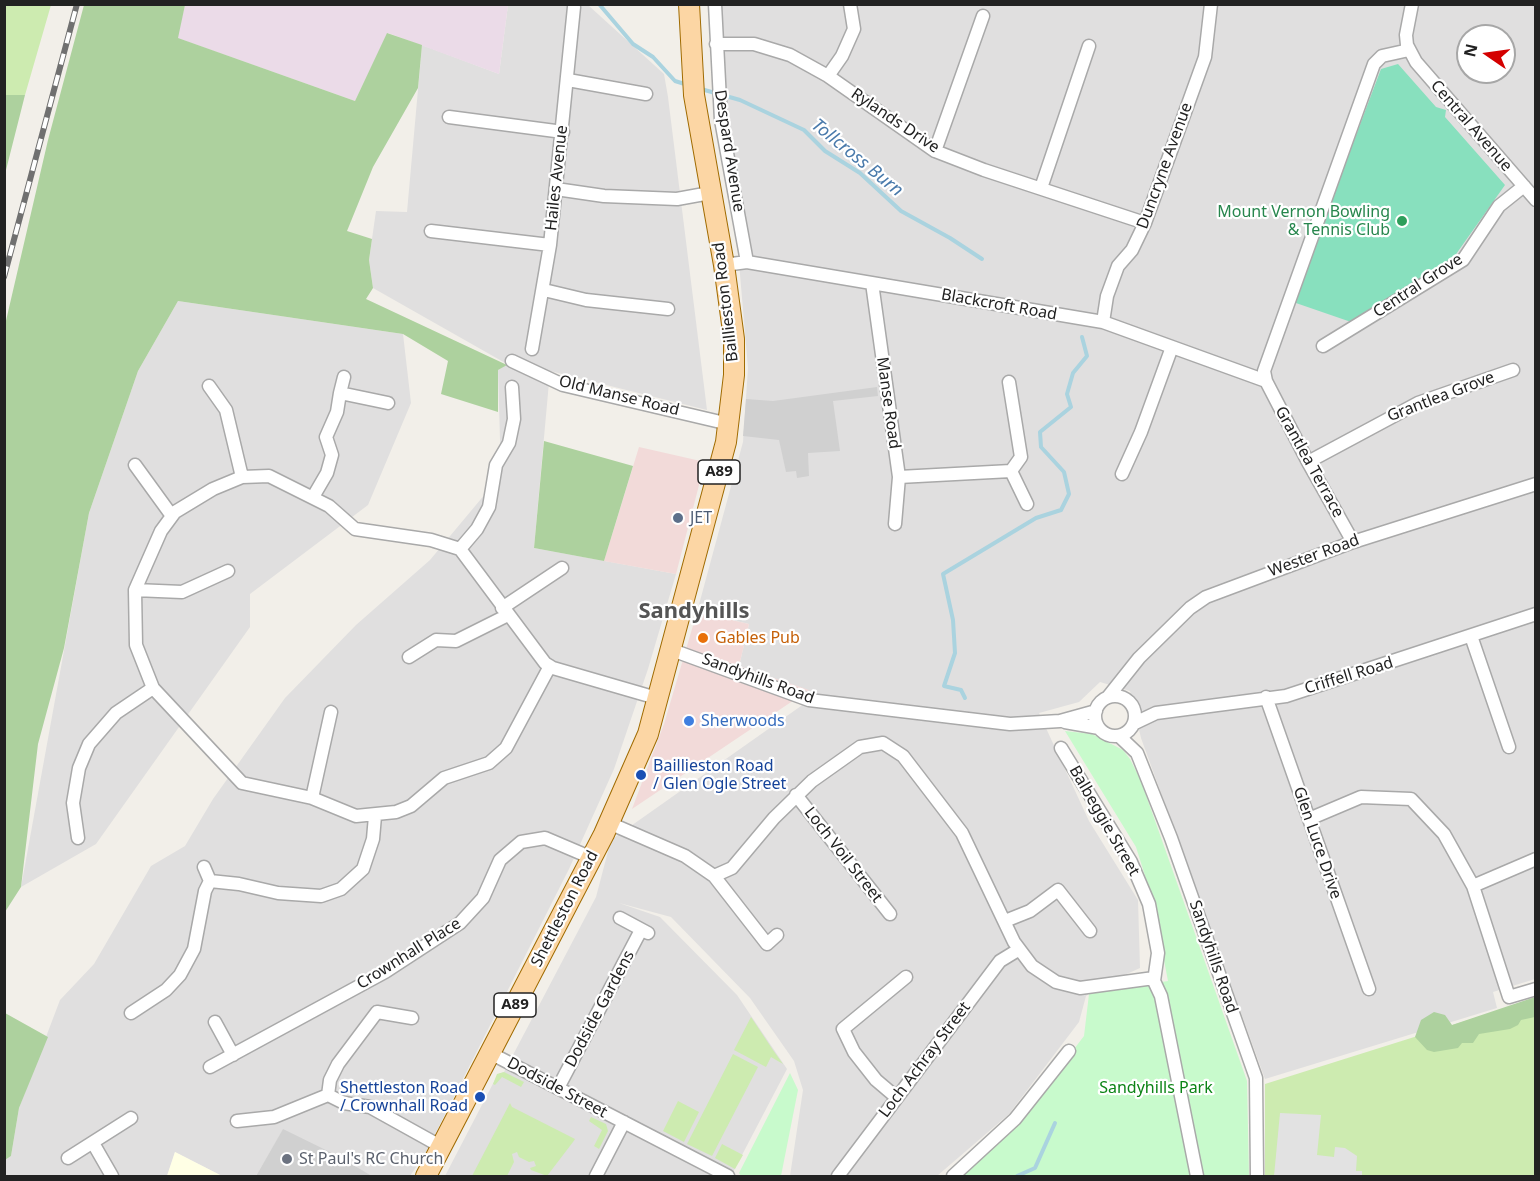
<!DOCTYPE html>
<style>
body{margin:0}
#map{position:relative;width:1540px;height:1181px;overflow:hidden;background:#f2efe9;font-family:"Noto Sans",sans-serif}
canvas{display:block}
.frame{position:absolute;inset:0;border:6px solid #222;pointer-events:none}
.north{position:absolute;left:1456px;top:24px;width:60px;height:60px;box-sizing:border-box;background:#fff;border:2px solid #a7a7a7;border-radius:50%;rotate:283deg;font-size:16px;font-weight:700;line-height:24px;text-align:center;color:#222}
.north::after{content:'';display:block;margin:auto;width:21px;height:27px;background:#d40000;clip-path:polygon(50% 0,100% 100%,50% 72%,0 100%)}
</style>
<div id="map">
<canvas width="1540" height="1181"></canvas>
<div class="frame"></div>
<div class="north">N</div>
</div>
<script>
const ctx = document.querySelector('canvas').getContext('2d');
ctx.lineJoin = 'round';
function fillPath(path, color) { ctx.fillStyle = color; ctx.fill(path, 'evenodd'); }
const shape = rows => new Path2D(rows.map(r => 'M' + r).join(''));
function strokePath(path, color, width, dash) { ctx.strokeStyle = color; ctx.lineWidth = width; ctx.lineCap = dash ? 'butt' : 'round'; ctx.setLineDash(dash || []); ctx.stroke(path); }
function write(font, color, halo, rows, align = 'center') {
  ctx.font = font + ' "Noto Sans",sans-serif'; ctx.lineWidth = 4.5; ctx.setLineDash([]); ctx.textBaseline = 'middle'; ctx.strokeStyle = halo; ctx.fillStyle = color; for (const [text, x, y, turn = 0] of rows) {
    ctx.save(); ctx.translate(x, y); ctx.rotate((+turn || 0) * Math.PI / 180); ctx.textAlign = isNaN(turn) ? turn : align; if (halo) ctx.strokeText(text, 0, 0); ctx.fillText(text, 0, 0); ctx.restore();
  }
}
const residential = shape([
 [508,5,588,5,664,74,668,97,707,410,550,371,534,548,676,574,648,669,614,769,569,869,425,1154,410,1176,372,1176,283,1130,256,1176,222,1176,175,1152,167,1176,5,1176,5,1160,11,1156,19,1108,60,1000,94,964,151,866,185,846,213,799,285,698,356,625,430,560,501,475,498,370,507,364,373,288,369,260,376,211,407,212,422,45,499,74],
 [717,5,1535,5,1535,979,1493,992,1497,1008,1265,1079,1141,738,1130,691,1100,682,1079,702,1039,713,1089,821,1138,900,1140,968,1098,987,1086,996,1079,1022,1009,1114,937,1176,790,1176,803,1090,794,1061,750,998,671,917,619,903,660,917,737,995,787,1069,731,1176,445,1176,498,1074,504,1072,596,897,611,840,818,694,739,666,749,624,697,612,743,442,748,368],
 [1468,36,1504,36,1504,72,1468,72],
 [178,301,403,334,411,403,368,505,250,594,250,627,96,844,21,887,89,513,138,371]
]);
const commercial = shape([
 [639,447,705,462,676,574,604,561],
 [697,612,749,624,739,666,809,690,632,809,664,724]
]);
const industrial = shape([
 [185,5,508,5,499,74,388,33,355,101,177,38]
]);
const education = shape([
 [175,1152,222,1176,167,1176]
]);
const religious = shape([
 [877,387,878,396,833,401,840,451,808,453,809,476,797,478,796,471,786,472,779,440,743,436,746,399,773,401],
 [283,1129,336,1155,372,1176,256,1176]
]);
const grass = shape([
 [5,5,51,5,25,95,5,95],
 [1535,999,1535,1176,1265,1176,1265,1084],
 [751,1017,773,1050,783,1064,771,1057,766,1067,734,1050],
 [733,1054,758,1067,712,1156,687,1144],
 [504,1072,524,1082,521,1087,502,1077,495,1085,493,1084,497,1074],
 [678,1101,699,1112,684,1142,663,1131],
 [510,1103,512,1107,575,1139,573,1142,547,1176,531,1170,530,1168,536,1166,534,1161,529,1162,519,1157,517,1152,512,1154,514,1162,507,1176,472,1176],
 [591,1117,606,1124,608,1131,599,1149,594,1146,602,1130,589,1121],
 [722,1144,743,1155,735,1169,715,1158]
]);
const forest = shape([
 [84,5,185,5,178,38,355,101,387,33,422,45,418,88,373,167,347,231,372,239,369,260,373,288,366,299,507,365,498,370,498,412,441,394,448,361,403,334,178,301,138,371,89,513,64,648,38,744,21,887,5,912,5,325,48,140],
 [5,95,25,95,5,174,4,95],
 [544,441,633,466,604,561,534,548],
 [1535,997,1535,1017,1521,1020,1518,1025,1510,1029,1479,1034,1473,1043,1462,1043,1458,1048,1434,1052,1427,1050,1415,1037,1421,1020,1434,1012,1445,1015,1452,1025],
 [5,1013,48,1037,19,1108,11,1156,5,1160]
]);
const park = shape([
 [1065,731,1092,734,1123,750,1130,759,1141,781,1247,1081,1249,1176,961,1176,1010,1133,1084,1036,1089,994,1168,981,1152,898,1136,847],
 [790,1073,798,1090,781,1176,741,1176,739,1173]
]);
const pitch = shape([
 [1398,64,1436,107,1446,110,1445,117,1505,185,1454,257,1351,322,1293,302,1381,69]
]);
const parking = shape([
 [1280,1113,1321,1115,1317,1155,1334,1157,1335,1147,1345,1148,1357,1156,1356,1171,1362,1171,1362,1176,1274,1176]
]);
const stream = shape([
 [599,4,633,44,653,57,675,81,688,85],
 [701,89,740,100,804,130,825,151,860,173,901,211,950,238,982,259],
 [965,698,961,690,944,686,955,653,953,620,943,574,1036,518,1061,510,1069,494,1064,472,1041,447,1040,432,1071,407,1067,394,1073,373,1087,356,1082,337],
 [1017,1176,1035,1168,1055,1123]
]);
const minor = shape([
 [715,4,721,120,747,262],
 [1412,4,1406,35,1407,45,1416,62,1536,200],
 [716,44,754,44,790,55,828,76,935,151,984,170,1145,223],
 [828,76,842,56,854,29,850,4],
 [568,80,646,94],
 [449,117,563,132],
 [935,151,983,16],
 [1041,188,1089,46],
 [556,189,604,196,677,199,710,193],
 [431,231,550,245],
 [724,265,747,262,1103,322,1266,381],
 [872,283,899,477,895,524],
 [544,290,586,300,668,309],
 [1103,322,1107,296,1118,266,1132,250,1145,223,1205,57,1211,4],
 [1323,346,1463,260,1499,206,1524,186],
 [532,349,550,245,574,7],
 [512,361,563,385,729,424],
 [209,386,226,410,242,477],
 [340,393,344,377],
 [1308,462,1418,403,1513,370],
 [135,465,172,516],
 [1011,471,1027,504],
 [1122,474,1141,432,1172,347],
 [899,477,1011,471,1021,457,1009,382],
 [313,497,327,473,332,455,326,437,337,412,340,393,388,403],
 [1353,542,1308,462,1266,381,1264,371,1374,64,1382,56,1409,50],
 [460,549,477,529,489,507,496,465,509,443,514,419,512,387],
 [135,590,182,592,228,571],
 [502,608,562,568],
 [1471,636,1509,747],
 [672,650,809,700,1010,724,1060,721,1096,711],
 [409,657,436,640,456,641,508,615],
 [550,666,506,748,489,763,444,778,411,806,396,812,356,816,312,798,242,783,153,688,136,645,135,590,161,531,175,512,213,489,242,477,269,476,329,506,355,529,431,540,460,549,545,663,553,668,660,699],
 '1095 716a20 20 0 1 1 40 0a20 20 0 1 1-40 0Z',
 [1108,697,1139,658,1190,608,1206,597,1353,542,1536,484],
 [1266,697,1369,989],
 [1065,722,1099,728],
 [1135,723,1156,713,1286,696,1536,614],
 [1119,736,1137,753,1171,838,1256,1078,1257,1176],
 [1061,748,1131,862,1149,904,1158,953,1154,981,1161,996,1197,1176],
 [796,795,890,914],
 [312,798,331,712],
 [1309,819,1361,797,1411,799,1444,834,1473,886,1509,997,1536,989],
 [609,823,685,856,714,876,767,944,777,935],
 [78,838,73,803,79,768,89,744,116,713,153,688],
 [204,867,210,881],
 [714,876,732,868,774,818,812,781,860,747,883,743,903,756,962,833,1014,942,1032,966,1056,982,1080,988,1154,978],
 [1473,886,1536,859],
 [620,918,648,933],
 [1005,921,1030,911,1058,890,1090,931],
 [131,1013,166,990,180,975,194,949,205,891,210,881,239,884,278,893,321,896,341,889,363,869,373,839,375,816],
 [215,1022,233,1055],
 [490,1053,728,1176],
 [210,1067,385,972,460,923,483,898,500,860,521,842,545,838,592,858],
 [558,1088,641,930],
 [328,1095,330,1080,338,1064,377,1012,412,1018],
 [896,1097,876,1080,854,1052,843,1029,906,977],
 [237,1121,274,1117,328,1095,344,1103,370,1107,442,1147],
 [93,1143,112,1176],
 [68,1158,131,1118],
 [596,1176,624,1122],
 [838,1176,1000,961,1018,950],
 [953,1176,1015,1119,1069,1051]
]);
const primary = shape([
 [426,1176,604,834,648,734,726,442,734,375,734,339,724,265,694,95,689,4]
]);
const rail = shape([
 [4,277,77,4]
]);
const markers = [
 [1402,221,6,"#2e9e5b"],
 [678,518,6,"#5c6f8a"],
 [703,638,6,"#e8710a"],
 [689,721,6,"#3f7fe0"],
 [641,775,6,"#1a4fb4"],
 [480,1097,6,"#1a4fb4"],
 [287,1159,6,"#6b7280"]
];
const shields = [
 [719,472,42],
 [515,1005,42]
];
const shieldNames = [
 ["A89",719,472],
 ["A89",515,1005]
];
const streetNames = [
 ["Rylands Drive",895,121,34],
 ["Central Avenue",1471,126,49],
 ["Despard Avenue",729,151,81],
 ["Duncryne Avenue",1165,166,-70],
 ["Hailes Avenue",557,178,-84],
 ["Central Grove",1418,286,-33],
 ["Baillieston Road",726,302,-97],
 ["Blackcroft Road",999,305,10],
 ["Old Manse Road",619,396,14],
 ["Grantlea Grove",1441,397,-21],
 ["Manse Road",888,403,82],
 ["Grantlea Terrace",1309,462,61],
 ["Wester Road",1314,556,-20],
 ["Criffell Road",1349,676,-17],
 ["Sandyhills Road",758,679,20],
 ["Balbeggie Street",1104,821,60],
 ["Glen Luce Drive",1317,843,71],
 ["Loch Voil Street",843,855,52],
 ["Shettleston Road",565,909,-63],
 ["Crownhall Place",409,954,-32],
 ["Sandyhills Road",1213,957,71],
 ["Dodside Gardens",600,1009,-62],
 ["Loch Achray Street",925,1060,-53],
 ["Dodside Street",557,1088,28]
];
const leisureNames = [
 ["Mount Vernon Bowling",1390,212],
 ["& Tennis Club",1390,230]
];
const serviceNames = [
 ["JET",690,518]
];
const foodNames = [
 ["Gables Pub",715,638]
];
const shopNames = [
 ["Sherwoods",701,721]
];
const transitNames = [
 ["Baillieston Road",653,766],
 ["/ Glen Ogle Street",653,784],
 ["Shettleston Road",468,1088,"right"],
 ["/ Crownhall Road",468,1106,"right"]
];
const parkNames = [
 ["Sandyhills Park",1156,1088]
];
const worshipNames = [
 ["St Paul's RC Church",299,1159]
];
const waterNames = [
 ["Tollcross Burn",857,158,39]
];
const districtNames = [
 ["Sandyhills",694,612]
];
fillPath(residential, '#e0dfdf');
fillPath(commercial, '#f2dad9');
fillPath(industrial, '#ebdbe8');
fillPath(education, '#ffffe5');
fillPath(religious, '#d0d0d0');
fillPath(grass, '#cdebb0');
fillPath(forest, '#add19e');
fillPath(park, '#c8facc');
fillPath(pitch, '#88e0be');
fillPath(parking, '#e2e2e2');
strokePath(stream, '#aad3df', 4);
strokePath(minor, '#a9a9a9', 15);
strokePath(primary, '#a06b00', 22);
strokePath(minor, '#fff', 12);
strokePath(primary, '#fcd6a4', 20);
strokePath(rail, '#707070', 6);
strokePath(rail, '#fff', 4, [11]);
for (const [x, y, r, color] of markers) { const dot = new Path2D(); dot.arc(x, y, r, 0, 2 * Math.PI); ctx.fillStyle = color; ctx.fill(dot); strokePath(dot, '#fff', 2); }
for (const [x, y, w] of shields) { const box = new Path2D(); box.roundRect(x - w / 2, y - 12, w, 24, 4.5); ctx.fillStyle = '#fff'; ctx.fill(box); strokePath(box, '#222', 1.5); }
write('bold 15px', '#222', null, shieldNames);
write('16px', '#222', '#fff', streetNames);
write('16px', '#27864d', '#fff', leisureNames, 'right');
write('16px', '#4e5e75', '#fff', serviceNames, 'left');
write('16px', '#c56008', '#fff', foodNames, 'left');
write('16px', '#366cbe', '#fff', shopNames, 'left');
write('16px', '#164399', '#fff', transitNames, 'left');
write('16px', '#0c8416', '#fff', parkNames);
write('16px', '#5b616d', '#fff', worshipNames, 'left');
write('italic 18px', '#4a7aab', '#fff', waterNames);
write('bold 22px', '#555', '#fff', districtNames);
</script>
